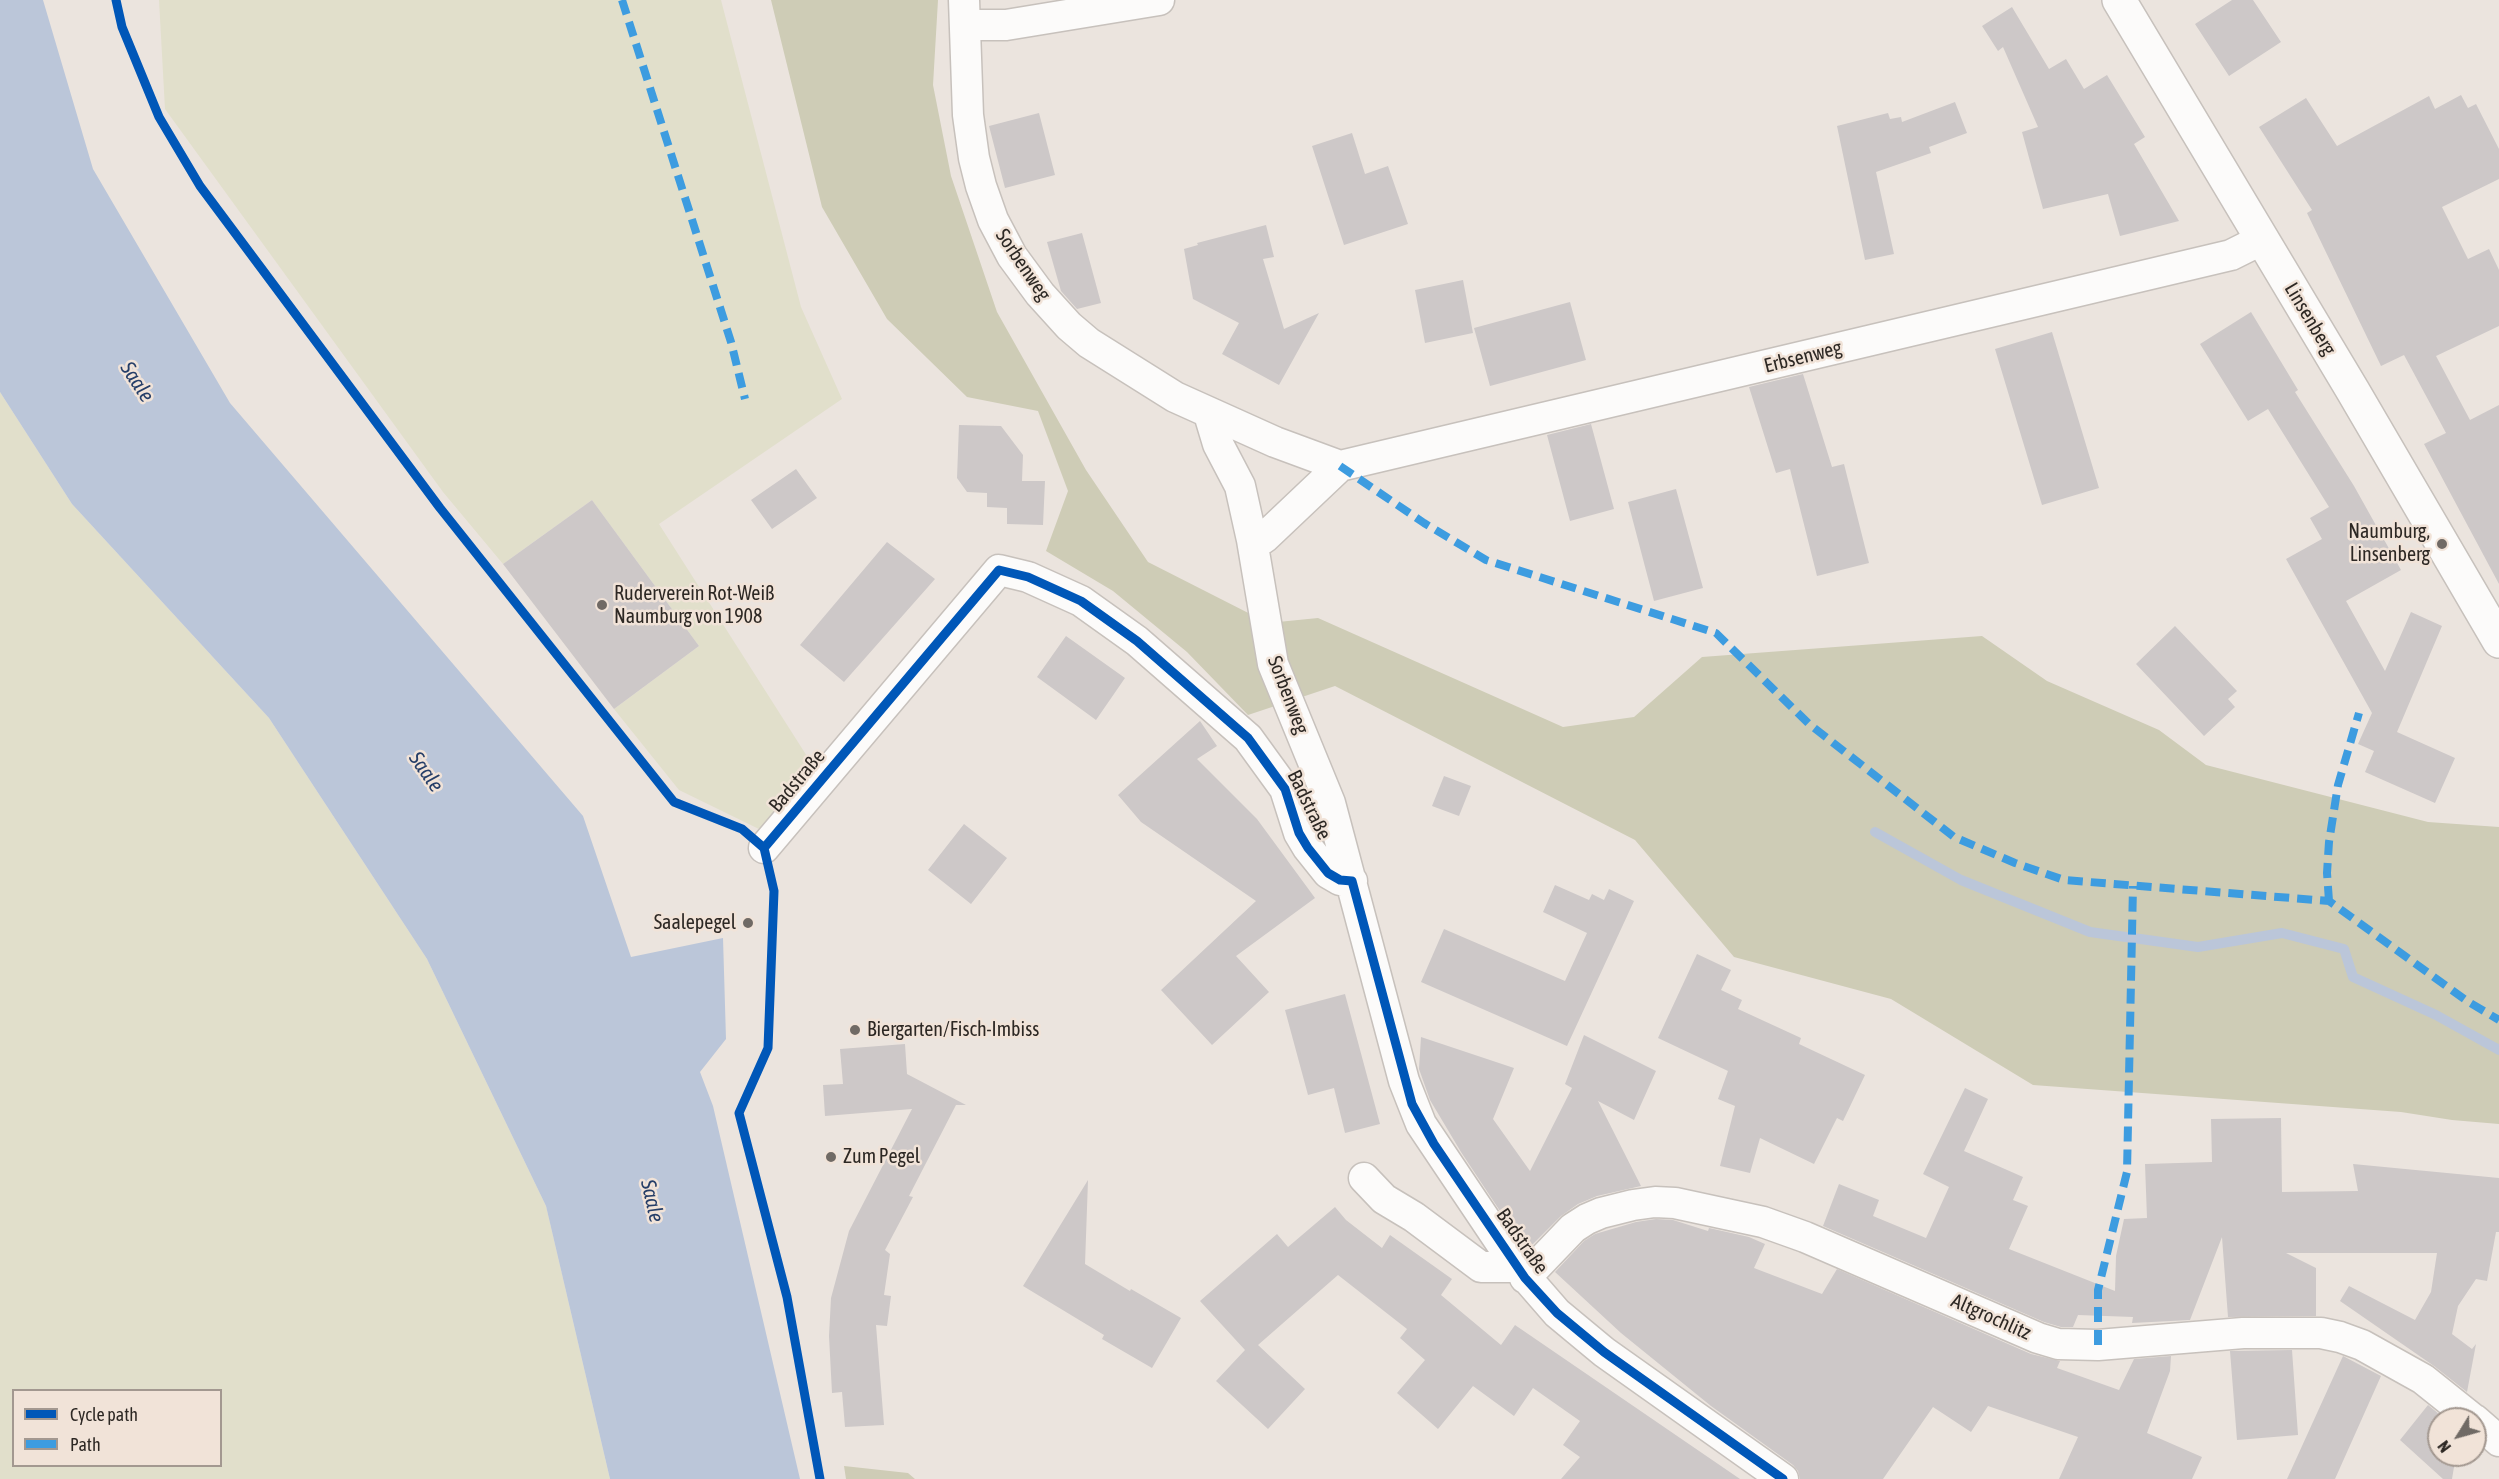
<!DOCTYPE html>
<meta charset="utf-8">
<style>
body{margin:0}
#map{position:relative;width:2499px;height:1479px;overflow:hidden;background:#ebe4de;font-family:"Asap Condensed",sans-serif}
canvas{display:block}
.legend{position:absolute;left:12px;top:1389px;width:210px;height:78px;box-sizing:border-box;background:#f1e3d8;border:2px solid #a39890;margin:0;padding:8px 10px;list-style:none;font-size:18px;color:#2d2824}
.legend li{display:flex;align-items:center;gap:12px;height:30px}
.legend b{width:30px;border:2px solid #a39890}
.north{position:absolute;left:2427px;top:1407px;width:60px;height:60px;box-sizing:border-box;background:#f1e3d8;border:2px solid #a39890;border-radius:50%;rotate:233deg;font-size:16px;font-weight:700;line-height:24px;text-align:center;color:#2d2824}
.north::after{content:'';display:block;margin:auto;width:21px;height:27px;background:#706a65;clip-path:polygon(50% 0,100% 100%,50% 72%,0 100%)}
</style>
<div id="map">
<canvas width="2499" height="1479"></canvas>
<ul class="legend">
<li><b style="height:8px;background:#0057b8"></b>Cycle path</li>
<li><b style="height:8px;background:#3d9ce0"></b>Path</li>
</ul>
<div class="north">N</div>
</div>
<script>
const ctx = document.querySelector('canvas').getContext('2d');
ctx.lineJoin = 'round';
function fillPath(path, color) { ctx.fillStyle = color; ctx.fill(path, 'evenodd'); }
const shape = rows => new Path2D(rows.map(r => 'M' + r).join(''));
function strokePath(path, color, width, dash) { ctx.strokeStyle = color; ctx.lineWidth = width; ctx.lineCap = dash ? 'butt' : 'round'; ctx.setLineDash(dash || []); ctx.stroke(path); }
function write(font, color, halo, rows, align = 'center') {
  ctx.font = font + ' "Asap Condensed",sans-serif'; ctx.lineWidth = 5; ctx.setLineDash([]); ctx.textBaseline = 'middle'; ctx.strokeStyle = halo; ctx.fillStyle = color; for (const [text, x, y, turn = 0] of rows) {
    ctx.save(); ctx.translate(x, y); ctx.rotate((+turn || 0) * Math.PI / 180); ctx.textAlign = isNaN(turn) ? turn : align; if (halo) ctx.strokeText(text, 0, 0); ctx.fillText(text, 0, 0); ctx.restore();
  }
}
const green = shape([
 [159,0,721,0,801,307,842,399,659,524,812,764,761,830,679,790,614,709,699,646,592,500,503,564,443,492,165,109],
 [0,392,72,504,269,718,427,959,546,1206,610,1479,0,1479],
 [14,1390,220,1390,220,1466,14,1466]
]);
const forest = shape([
 [771,0,938,0,933,85,951,176,997,312,1086,470,1148,562,1268,623,1318,618,1563,727,1634,717,1702,657,1982,636,2047,681,2159,730,2206,765,2428,822,2499,827,2499,1124,2452,1120,2401,1112,2033,1085,1891,999,1734,957,1635,840,1335,686,1248,715,1187,652,1113,591,1046,551,1068,491,1038,411,967,397,887,319,822,207],
 [844,1466,908,1473,915,1479,846,1479]
]);
const water = shape([
 [0,0,43,0,93,169,230,403,583,816,631,957,723,938,726,1039,700,1072,713,1106,800,1479,610,1479,546,1206,427,959,269,718,72,504,0,392]
]);
const stream = shape([
 [1875,832,1961,880,2090,932,2198,947,2282,933,2344,949,2353,977,2436,1015,2499,1050]
]);
const building = shape([
 [2232,0,2253,0,2281,42,2229,76,2195,24],
 [2012,7,2049,69,2066,59,2084,89,2107,75,2145,137,2134,144,2179,221,2120,236,2108,194,2043,209,2022,132,2038,127,2003,47,1998,51,1982,26],
 [2461,95,2468,108,2476,104,2499,149,2499,179,2442,207,2468,259,2489,249,2499,270,2499,326,2436,356,2470,420,2499,405,2499,584,2424,444,2446,433,2404,355,2381,366,2307,213,2312,210,2259,127,2306,98,2337,146,2429,96,2435,109],
 [1955,102,1967,133,1929,147,1931,153,1876,172,1894,254,1865,260,1837,126,1888,113,1890,119,1901,117,1902,122],
 [1039,113,1055,175,1005,188,989,126],
 [1352,133,1365,174,1388,166,1408,224,1344,245,1312,146],
 [1266,225,1274,257,1263,259,1284,329,1319,313,1279,385,1222,354,1239,323,1193,299,1184,249,1198,245,1197,243],
 [1082,233,1101,303,1077,309,1061,291,1047,242],
 [1463,280,1473,333,1425,343,1415,290],
 [1570,302,1586,360,1490,386,1474,328],
 [2251,312,2298,390,2295,392,2354,486,2401,570,2346,601,2385,671,2411,612,2442,626,2397,732,2455,758,2435,803,2365,772,2374,751,2358,744,2372,713,2286,559,2322,539,2310,518,2329,507,2268,409,2248,421,2200,344],
 [2052,332,2099,488,2042,505,1995,349],
 [1803,374,1832,467,1844,464,1869,563,1817,576,1790,469,1776,473,1749,387],
 [1591,424,1614,509,1570,521,1547,435],
 [959,425,1001,426,1023,455,1022,481,1045,481,1043,525,1007,524,1007,508,987,507,987,493,967,492,957,478],
 [796,469,817,498,772,529,751,500],
 [1676,489,1703,588,1654,601,1628,502],
 [592,500,699,646,614,709,503,564],
 [887,542,935,579,844,682,800,645],
 [2175,626,2237,691,2228,699,2235,707,2204,736,2136,664],
 [1066,636,1125,678,1096,720,1037,677],
 [1200,721,1217,746,1197,759,1257,819,1315,898,1236,956,1269,992,1212,1045,1161,990,1256,901,1141,822,1118,795],
 [1444,776,1471,786,1459,816,1432,806],
 [964,824,1007,858,971,904,928,870],
 [1555,885,1589,900,1592,894,1604,900,1609,889,1634,901,1567,1046,1421,982,1444,929,1565,981,1587,933,1543,912],
 [1697,954,1731,970,1721,990,1742,1000,1738,1009,1801,1038,1799,1044,1865,1075,1843,1121,1837,1118,1814,1164,1760,1138,1750,1173,1720,1166,1735,1106,1718,1099,1728,1071,1658,1038],
 [1345,994,1380,1124,1345,1133,1334,1088,1308,1095,1285,1010],
 [1584,1035,1656,1071,1634,1120,1598,1101,1641,1186,1597,1196,1578,1204,1561,1216,1532,1245,1504,1217,1461,1152,1430,1100,1419,1069,1421,1037,1514,1068,1493,1119,1530,1171,1572,1088,1565,1084],
 [905,1044,907,1074,966,1105,956,1105,909,1196,913,1197,885,1250,890,1254,884,1295,891,1296,887,1326,876,1325,884,1425,845,1427,842,1392,832,1393,829,1336,831,1298,849,1231,912,1109,825,1116,823,1085,843,1084,840,1049],
 [1965,1088,1988,1099,1964,1151,2023,1177,2013,1200,2028,1206,2009,1249,2115,1291,2116,1256,2124,1219,2147,1218,2145,1164,2212,1162,2211,1119,2281,1118,2282,1192,2358,1191,2353,1164,2499,1178,2499,1232,2496,1232,2487,1281,2476,1279,2458,1306,2452,1334,2472,1349,2476,1344,2467,1392,2434,1366,2340,1301,2349,1286,2415,1320,2431,1292,2437,1253,2286,1253,2316,1268,2316,1316,2228,1317,2222,1237,2190,1320,2132,1323,2133,1317,2078,1315,2073,1327,2061,1327,2044,1322,1823,1226,1839,1184,1879,1200,1873,1216,1926,1238,1949,1187,1923,1174],
 [1088,1180,1085,1264,1130,1291,1131,1289,1181,1318,1152,1368,1102,1339,1104,1335,1023,1286],
 [1335,1207,1346,1220,1382,1248,1390,1235,1452,1279,1441,1295,1501,1345,1515,1325,1740,1479,1561,1479,1580,1457,1563,1445,1580,1421,1533,1388,1514,1416,1473,1386,1438,1429,1397,1393,1425,1360,1400,1338,1407,1329,1338,1275,1258,1345,1305,1389,1268,1429,1216,1381,1245,1350,1200,1301,1277,1234,1288,1247],
 [1656,1219,1673,1220,1708,1231,1709,1228,1749,1237,1765,1244,1754,1268,1822,1294,1837,1269,2031,1354,2060,1361,2057,1368,2119,1390,2134,1359,2171,1356,2170,1371,2147,1433,2202,1457,2192,1479,2059,1479,2078,1437,1988,1406,1971,1432,1933,1407,1883,1479,1800,1479,1798,1471,1793,1465,1711,1406,1621,1333,1555,1272,1584,1241,1595,1234,1636,1222],
 [2292,1350,2298,1435,2237,1440,2230,1351],
 [2343,1356,2381,1376,2335,1479,2287,1479],
 [2428,1405,2445,1419,2439,1419,2439,1455,2456,1455,2452,1479,2443,1479,2400,1440]
]);
const street = shape([
 [964,0,968,115,974,158,981,186,993,220,1012,256,1040,294,1069,326,1089,343,1175,397,1275,442,1340,466],
 [965,25,1006,25,1159,0],
 [1209,414,1218,444,1240,486,1252,540,1273,664,1330,803,1404,1081,1421,1124,1517,1267,1557,1313,1604,1352,1783,1479],
 [1252,540,1264,538,1340,466,2231,255,2263,239],
 [764,848,999,570,1028,577,1081,601,1137,641,1248,738,1285,789,1299,833,1308,848,1328,873,1340,880,1352,881],
 [1364,1178,1384,1199,1414,1217,1481,1267,1517,1267],
 [1525,1278,1573,1228,1587,1219,1601,1213,1633,1205,1655,1202,1675,1203,1763,1222,1805,1237,2038,1338,2058,1344,2098,1345,2243,1333,2321,1333,2340,1337,2362,1345,2423,1379,2473,1419],
 [2475,1420,2499,1441]
]);
const secondary = shape([
 [2119,0,2353,391,2499,641]
]);
const quiet = shape([
 [622,0,731,342,745,399],
 [1340,466,1424,523,1486,560,1716,633,1809,724,1954,837,2015,863,2064,880,2329,901,2467,1001,2499,1020],
 [2329,901,2327,873,2329,842,2338,785,2359,713],
 [2098,1345,2098,1290,2127,1172,2133,886]
]);
const cycleway = shape([
 [116,0,122,27,159,117,200,186,440,508,674,802,742,829,764,848,774,891,768,1048,739,1113,787,1297,820,1479],
 [764,848,999,570,1028,577,1081,601,1137,641,1248,738,1285,789,1299,833,1308,848,1328,873,1340,880,1352,881,1412,1104,1434,1144,1525,1278,1557,1313,1604,1352,1783,1479]
]);
const markers = [
 [2442,544,6,"#706a65"],
 [602,605,6,"#706a65"],
 [748,923,6,"#706a65"],
 [855,1030,6,"#706a65"],
 [831,1157,6,"#706a65"]
];
const streetNames = [
 ["Sorbenweg",1023,265,56],
 ["Linsenberg",2310,319,59],
 ["Erbsenweg",1803,357,-14],
 ["Sorbenweg",1288,695,69],
 ["Badstraße",797,781,-50],
 ["Badstraße",1309,805,64],
 ["Badstraße",1522,1241,55],
 ["Altgrochlitz",1991,1317,24]
];
const poiNames = [
 ["Naumburg,",2430,532,"right"],
 ["Linsenberg",2430,555,"right"],
 ["Ruderverein Rot-Weiß",614,594],
 ["Naumburg von 1908",614,617],
 ["Saalepegel",736,923,"right"],
 ["Biergarten/Fisch-Imbiss",867,1030],
 ["Zum Pegel",843,1157]
];
const waterNames = [
 ["Saale",137,382,57],
 ["Saale",426,772,55],
 ["Saale",652,1201,77]
];
fillPath(green, '#e1dfcb');
fillPath(forest, '#ceccb6');
fillPath(water, '#bbc6d9');
strokePath(stream, '#bbc6d9', 10);
fillPath(building, '#cdc8c8');
strokePath(street, '#c7c1bc', 33);
strokePath(secondary, '#c7c1bc', 36);
strokePath(street, '#fcfbfa', 30);
strokePath(secondary, '#fcfbfa', 33);
strokePath(quiet, '#3d9ce0', 8, [15, 8]);
strokePath(cycleway, '#0057b8', 9);
for (const [x, y, r, color] of markers) { const dot = new Path2D(); dot.arc(x, y, r, 0, 2 * Math.PI); ctx.fillStyle = color; ctx.fill(dot); strokePath(dot, '#f1e3d8', 2); }
write('20px', '#2d2824', '#f1e3d8', streetNames);
write('20px', '#2d2824', '#f1e3d8', poiNames, 'left');
write('italic 21px', '#253e68', '#f1e3d8', waterNames);
</script>
